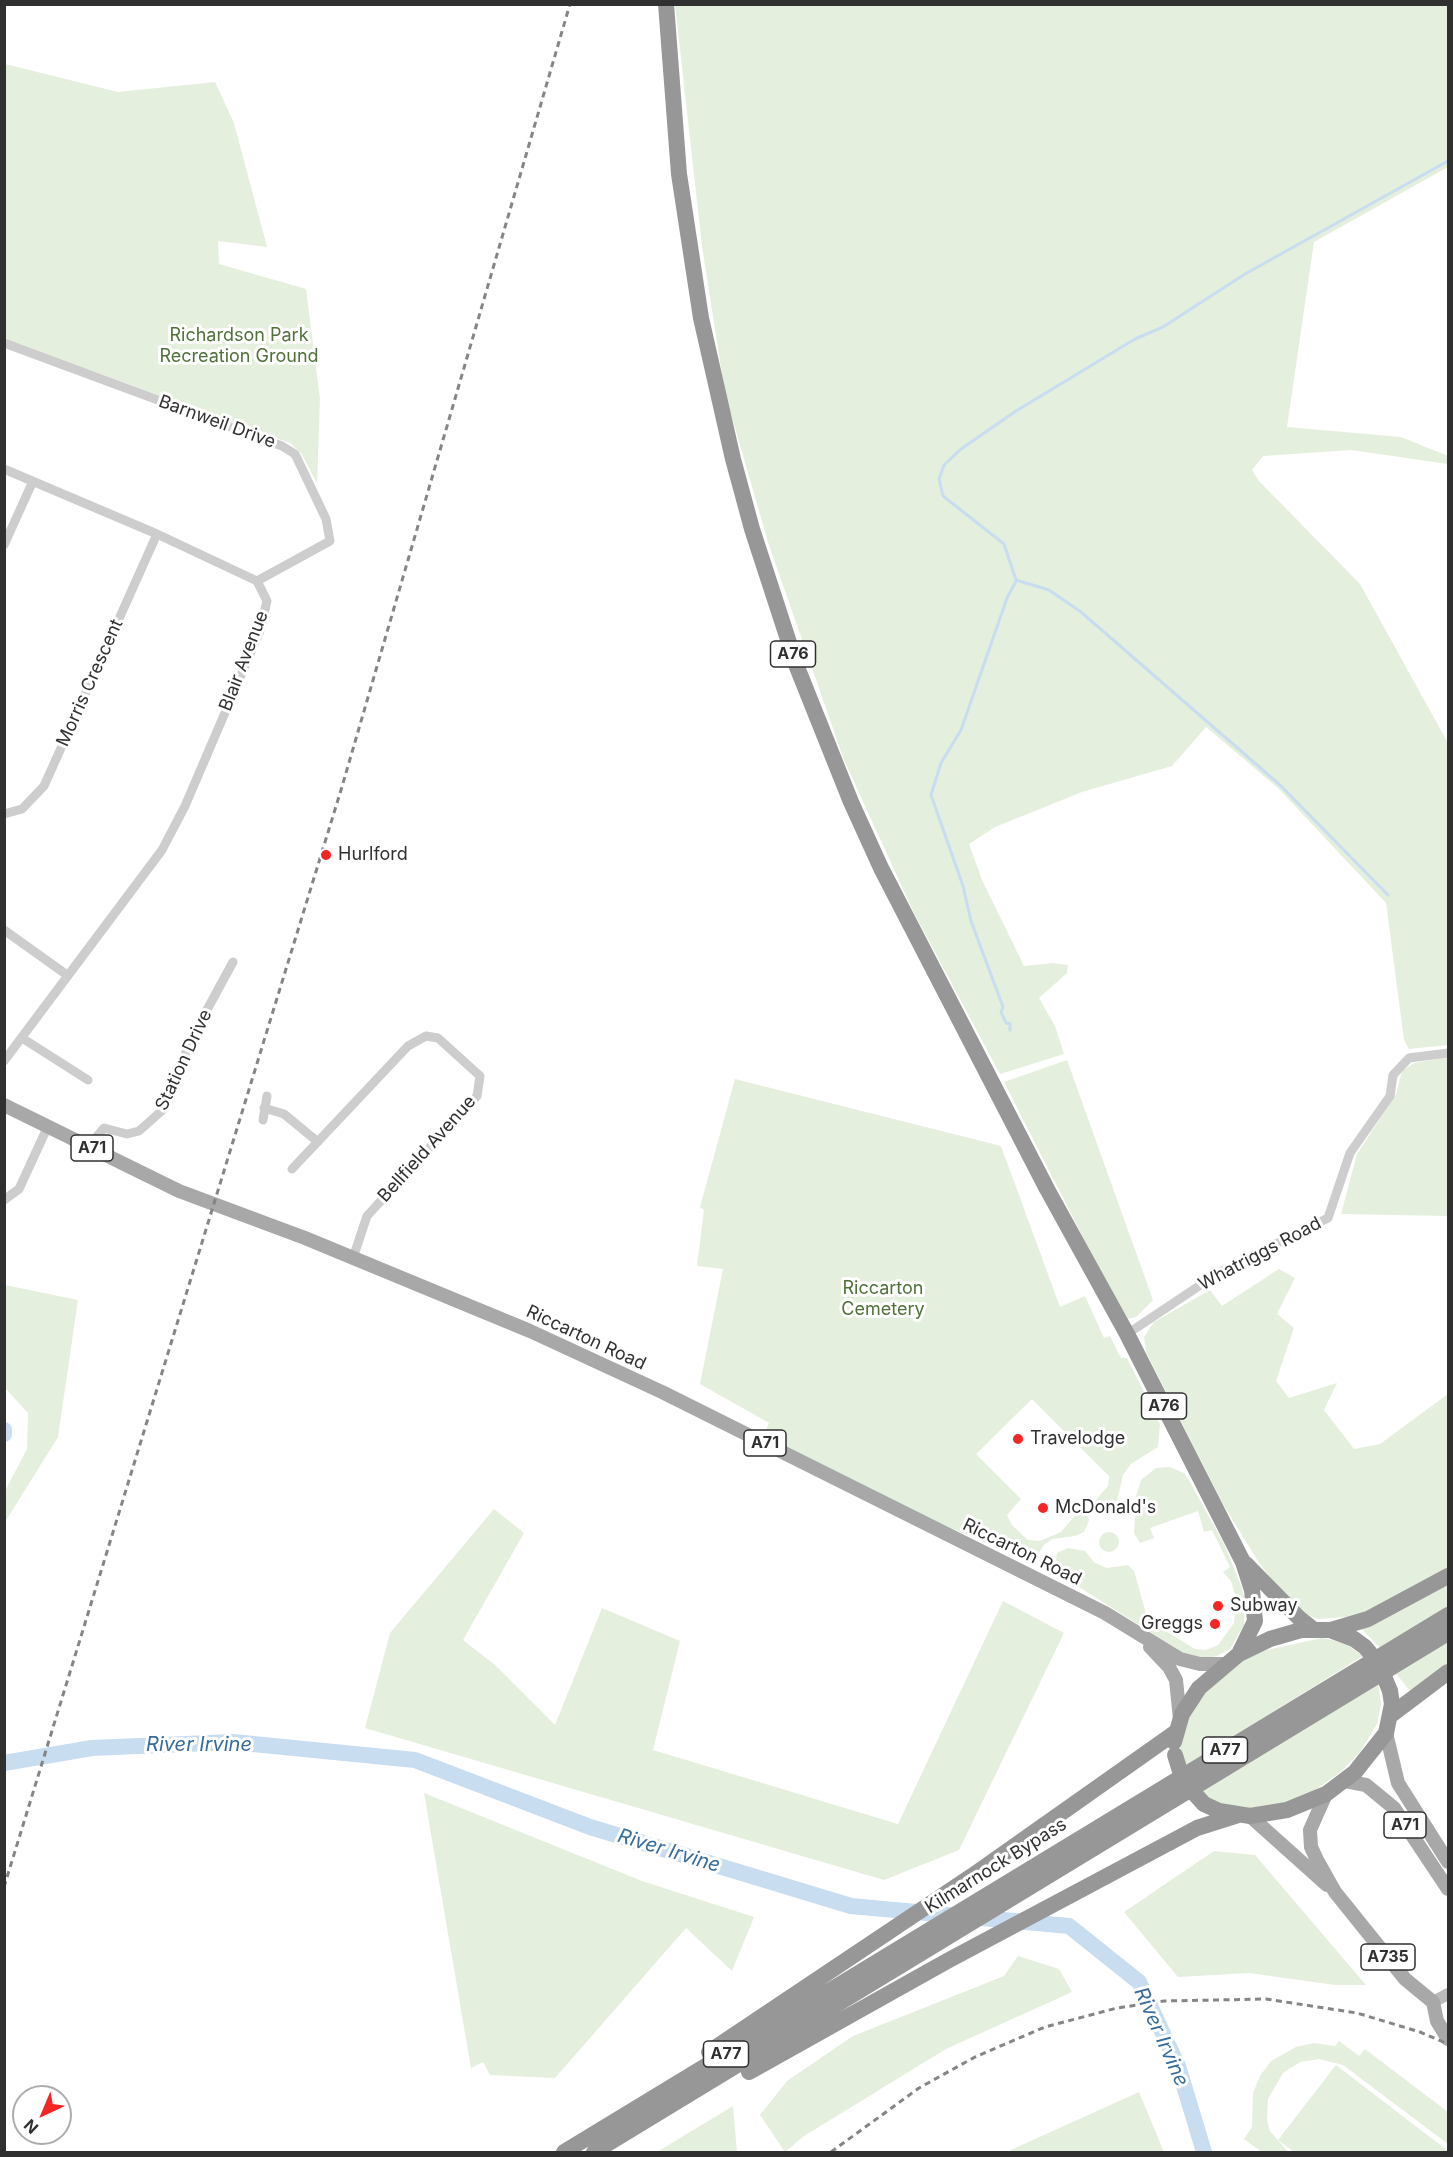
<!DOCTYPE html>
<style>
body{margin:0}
#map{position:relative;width:1453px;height:2157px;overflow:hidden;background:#fff;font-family:Inter,sans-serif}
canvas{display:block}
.frame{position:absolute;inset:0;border:6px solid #303030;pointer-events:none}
.north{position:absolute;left:12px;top:2085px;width:60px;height:60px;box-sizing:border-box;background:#fff;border:2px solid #acacac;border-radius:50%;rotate:224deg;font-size:16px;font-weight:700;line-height:24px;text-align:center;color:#303030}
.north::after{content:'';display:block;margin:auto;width:21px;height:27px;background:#f52525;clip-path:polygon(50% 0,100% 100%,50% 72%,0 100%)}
</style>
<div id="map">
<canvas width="1453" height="2157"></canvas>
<div class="frame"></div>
<div class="north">N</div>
</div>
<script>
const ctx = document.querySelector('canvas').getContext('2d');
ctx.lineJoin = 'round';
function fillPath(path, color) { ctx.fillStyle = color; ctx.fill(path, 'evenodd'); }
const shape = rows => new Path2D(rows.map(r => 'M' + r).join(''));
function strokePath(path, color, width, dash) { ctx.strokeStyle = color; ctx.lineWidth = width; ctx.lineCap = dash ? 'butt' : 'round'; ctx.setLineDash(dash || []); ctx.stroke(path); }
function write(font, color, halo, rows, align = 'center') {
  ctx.font = font + ' Inter,sans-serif'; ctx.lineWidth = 6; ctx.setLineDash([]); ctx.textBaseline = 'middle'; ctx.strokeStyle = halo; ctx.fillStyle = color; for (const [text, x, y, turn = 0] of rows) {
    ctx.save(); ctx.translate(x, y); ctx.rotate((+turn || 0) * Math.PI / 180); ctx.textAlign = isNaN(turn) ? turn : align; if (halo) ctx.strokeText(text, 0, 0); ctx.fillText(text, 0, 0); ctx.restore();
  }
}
const green = shape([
 [675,5,1448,5,1448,167,1314,242,1287,427,1401,437,1448,456,1448,464,1351,450,1263,456,1252,470,1259,481,1360,584,1448,743,1448,1045,1409,1049,1404,1040,1386,903,1278,788,1206,727,1172,766,1082,792,995,827,969,844,982,880,1024,966,1053,963,1068,965,1067,973,1039,998,1055,1026,1064,1054,1000,1074,914,913,844,760,768,542,725,393,702,246],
 [5,64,118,92,215,82,234,123,267,247,218,241,219,264,306,289,320,399,317,483,301,453,290,443,5,339],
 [1448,1057,1448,1216,1341,1214,1357,1154,1396,1094,1402,1071,1414,1063],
 [1067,1060,1153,1300,1136,1317,1127,1319,1121,1312,1004,1082],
 [735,1079,1001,1146,1060,1307,1085,1296,1104,1338,1110,1336,1121,1358,1127,1358,1160,1424,1158,1447,1131,1464,1123,1475,1114,1515,1095,1501,1108,1486,1109,1476,1032,1399,976,1454,1021,1499,1007,1515,1012,1525,1028,1540,1040,1541,1061,1532,1078,1512,1086,1513,1089,1520,1084,1532,1075,1536,1052,1539,1044,1545,1036,1557,1026,1560,946,1526,764,1435,769,1423,700,1384,723,1269,697,1266,704,1210,700,1207],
 [1279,1269,1295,1278,1277,1314,1294,1328,1276,1381,1289,1398,1337,1383,1324,1410,1354,1449,1380,1444,1448,1394,1448,1571,1361,1616,1318,1619,1302,1612,1284,1595,1259,1563,1223,1504,1146,1352,1144,1337,1154,1322,1210,1290,1222,1306],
 [5,1285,78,1300,58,1437,5,1522,5,1491,27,1449,28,1413,5,1388],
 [1170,1467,1184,1473,1189,1480,1224,1544,1242,1588,1245,1602,1244,1625,1230,1649,1217,1656,1207,1658,1187,1655,1063,1577,1055,1566,1057,1553,1068,1548,1085,1551,1095,1563,1107,1568,1128,1565,1134,1571,1148,1620,1195,1649,1206,1650,1218,1645,1234,1623,1236,1598,1231,1581,1223,1572,1230,1567,1212,1530,1204,1532,1198,1511,1150,1528,1154,1538,1140,1543,1134,1533,1136,1496,1141,1480,1156,1468],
 [494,1509,524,1533,463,1640,495,1665,555,1725,602,1608,680,1641,653,1750,898,1824,1003,1601,1064,1633,959,1850,884,1880,365,1728,390,1633],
 '1099 1542a10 10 0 1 1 20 0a10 10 0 1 1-20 0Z',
 [1448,1583,1448,1608,1381,1649,1361,1628],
 [1322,1638,1343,1642,1363,1656,1184,1767,1180,1756,1181,1736,1192,1710,1205,1692,1242,1661,1262,1651],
 [1448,1639,1448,1664,1410,1691,1394,1671],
 [1378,1682,1381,1704,1377,1724,1360,1752,1342,1771,1305,1797,1272,1808,1243,1811,1213,1802,1199,1791],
 [424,1793,642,1881,754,1917,732,1971,686,1928,555,2078,490,2075,483,2062,471,2068],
 [1214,1851,1255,1855,1366,1985,1335,1985,1249,1973,1178,1977,1124,1912],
 [1018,1956,1059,1969,1072,1992,946,2049,804,2136,785,2152,760,2115,787,2081,853,2036,1004,1976],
 [1339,2041,1359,2056,1365,2049,1448,2112,1448,2144,1343,2065,1319,2059,1300,2062,1283,2073,1268,2099,1267,2120,1270,2131,1288,2152,1262,2152,1244,2139,1252,2127,1253,2093,1260,2076,1271,2061,1296,2047,1314,2043,1335,2046],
 [1336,2065,1448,2151,1448,2152,1294,2152,1278,2140],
 [1139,2092,1164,2152,1008,2152,1013,2149],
 [733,2106,737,2152,657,2152]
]);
const stream = shape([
 [1388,895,1280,785,1081,612,1049,590,1016,580,1004,544,943,496,939,479,944,465,961,449,1016,411,1135,339,1163,327,1245,274,1448,161],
 [1010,1030,1010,1024,1006,1023,1001,1012,1003,1007,971,921,963,886,931,795,941,763,961,730,1007,598,1016,581]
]);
const river = shape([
 [4,1430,4,1434],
 [4,1763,92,1748,233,1742,415,1760,590,1827,851,1906,1069,1926,1139,1982,1178,2066,1204,2152]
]);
const street = shape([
 [4,343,282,446,295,454,326,519,330,541,257,581],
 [4,469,157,534,257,581,267,601,260,631,185,806,162,850,4,1061],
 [4,545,33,481],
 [4,814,22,809,44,786,157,534],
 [4,930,67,975],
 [22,1038,88,1080],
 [264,1108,284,1114,318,1142],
 [263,1120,267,1096],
 [89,1146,104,1128,127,1134,139,1131,166,1107,190,1041,233,962],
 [292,1169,408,1046,426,1036,438,1038,480,1076,477,1096,367,1216,353,1258],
 [4,1200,19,1189,48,1126],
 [1127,1334,1220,1272,1328,1218,1350,1153,1390,1096,1393,1075,1409,1058,1448,1053]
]);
const secondary = shape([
 [1433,2002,1448,1994]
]);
const primary = shape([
 [4,1105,179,1191,305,1238,530,1331,662,1392,1105,1613,1180,1659,1200,1664,1224,1664],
 [1150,1647,1169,1667,1176,1680,1180,1719],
 [1386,1733,1398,1783,1448,1862],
 [1345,1781,1366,1785,1394,1808,1448,1889],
 [1326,1794,1310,1830,1311,1847,1317,1860,1335,1892,1405,1979,1433,2002,1437,2021,1448,2039],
 [1250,1816,1327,1885]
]);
const highway = shape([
 [666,4,679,174,701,318,733,459,752,529,797,667,851,802,881,868,1047,1189,1127,1334,1243,1562,1252,1590,1255,1621,1239,1654],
 [1246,1564,1299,1618,1314,1630],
 [1331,1630,1368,1619,1448,1576],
 [1391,1715,1448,1672],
 [1174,1742,1182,1714,1199,1688,1239,1654,1270,1639,1301,1630,1330,1630,1354,1639],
 [1204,1804,1219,1811,1250,1816,1287,1810,1326,1794,1355,1772,1386,1733,1392,1704,1390,1691],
 [709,2052,972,1876,1176,1732],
 [749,2072,949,1960,1197,1828,1238,1815],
 [564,2152,1448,1615],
 [594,2152,1448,1633]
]);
const rail = shape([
 [4,1887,341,790,570,4],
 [831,2152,919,2088,975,2057,1045,2027,1117,2008,1164,2001,1266,1999,1357,2013,1420,2032,1448,2044]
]);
const highwayBridge = shape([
 [1354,1639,1365,1647,1379,1664,1390,1691],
 [1175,1755,1183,1781,1204,1804]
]);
const markers = [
 [326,855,6,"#f52525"],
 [1018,1439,6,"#f52525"],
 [1043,1508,6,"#f52525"],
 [1218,1606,6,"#f52525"],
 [1215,1624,6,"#f52525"]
];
const shields = [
 [793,654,45],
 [92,1148,42],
 [1164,1406,45],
 [765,1443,42],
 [1225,1750,45],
 [1405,1825,42],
 [1388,1957,54],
 [726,2054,45]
];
const shieldNames = [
 ["A76",793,654],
 ["A71",92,1148],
 ["A76",1164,1406],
 ["A71",765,1443],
 ["A77",1225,1750],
 ["A71",1405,1825],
 ["A735",1388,1957],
 ["A77",726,2054]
];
const parkNames = [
 ["Richardson Park",239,336],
 ["Recreation Ground",239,357],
 ["Riccarton",883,1289],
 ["Cemetery",883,1310]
];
const streetNames = [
 ["Barnweil Drive",217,422,20],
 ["Blair Avenue",244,661,-69],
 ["Morris Crescent",90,683,-66],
 ["Station Drive",184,1060,-65],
 ["Bellfield Avenue",427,1149,-48],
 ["Whatriggs Road",1260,1254,-28],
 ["Riccarton Road",586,1338,25],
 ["Riccarton Road",1022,1552,26],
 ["Kilmarnock Bypass",996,1866,-32]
];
const poiNames = [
 ["Hurlford",338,855],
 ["Travelodge",1030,1439],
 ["McDonald's",1055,1508],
 ["Subway",1230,1606],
 ["Greggs",1203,1624,"right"]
];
const waterNames = [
 ["River Irvine",199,1745],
 ["River Irvine",669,1851,17],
 ["River Irvine",1161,2037,66]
];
fillPath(green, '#e5efdd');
strokePath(stream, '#c8ddf0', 3);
strokePath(river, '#c8ddf0', 16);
strokePath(street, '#cdcdcd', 9);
strokePath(secondary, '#bababa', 12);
strokePath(primary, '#a8a8a8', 14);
strokePath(highway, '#979797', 16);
strokePath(rail, '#858585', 3, [6, 4.5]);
strokePath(highwayBridge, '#979797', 16);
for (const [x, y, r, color] of markers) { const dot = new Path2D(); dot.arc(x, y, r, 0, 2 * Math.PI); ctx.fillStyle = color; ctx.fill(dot); strokePath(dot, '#fff', 2); }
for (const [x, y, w] of shields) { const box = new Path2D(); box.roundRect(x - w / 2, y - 13, w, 26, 4.5); ctx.fillStyle = '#fff'; ctx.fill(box); strokePath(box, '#303030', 1.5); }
write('bold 16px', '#303030', null, shieldNames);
write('18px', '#4f7139', '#fff', parkNames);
write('18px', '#303030', '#fff', streetNames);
write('18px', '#303030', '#fff', poiNames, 'left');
write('italic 20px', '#366c9b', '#fff', waterNames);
</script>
